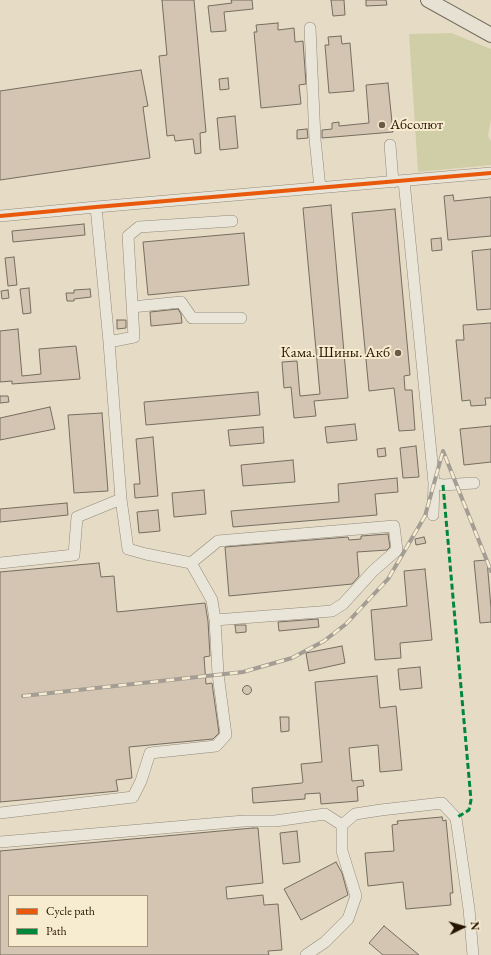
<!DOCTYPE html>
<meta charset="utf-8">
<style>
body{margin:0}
#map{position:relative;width:491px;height:955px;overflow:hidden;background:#e6dcc5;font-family:"EB Garamond",serif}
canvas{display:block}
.legend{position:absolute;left:8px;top:895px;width:140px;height:52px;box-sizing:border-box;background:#f8ecd0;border:1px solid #a4967d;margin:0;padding:5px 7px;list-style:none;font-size:12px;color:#251500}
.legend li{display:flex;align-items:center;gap:8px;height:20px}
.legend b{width:20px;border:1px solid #a4967d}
.north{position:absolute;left:443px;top:907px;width:40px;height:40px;-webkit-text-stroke:3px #f8ecd0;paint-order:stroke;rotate:85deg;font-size:11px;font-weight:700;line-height:16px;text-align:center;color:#251500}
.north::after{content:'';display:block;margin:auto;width:14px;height:18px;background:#251500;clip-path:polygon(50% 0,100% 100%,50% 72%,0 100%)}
</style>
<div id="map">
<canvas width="491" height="955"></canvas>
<ul class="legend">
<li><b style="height:5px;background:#e8590c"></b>Cycle path</li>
<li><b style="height:5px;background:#00873e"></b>Path</li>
</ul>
<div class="north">N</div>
</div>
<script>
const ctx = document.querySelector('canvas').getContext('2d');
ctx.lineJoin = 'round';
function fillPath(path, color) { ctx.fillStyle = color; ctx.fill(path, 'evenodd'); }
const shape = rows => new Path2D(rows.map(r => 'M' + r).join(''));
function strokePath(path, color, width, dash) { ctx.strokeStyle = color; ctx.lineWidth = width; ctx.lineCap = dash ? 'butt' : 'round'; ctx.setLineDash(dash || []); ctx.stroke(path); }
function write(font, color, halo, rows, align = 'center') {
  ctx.font = font + ' "EB Garamond",serif'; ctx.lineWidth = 4; ctx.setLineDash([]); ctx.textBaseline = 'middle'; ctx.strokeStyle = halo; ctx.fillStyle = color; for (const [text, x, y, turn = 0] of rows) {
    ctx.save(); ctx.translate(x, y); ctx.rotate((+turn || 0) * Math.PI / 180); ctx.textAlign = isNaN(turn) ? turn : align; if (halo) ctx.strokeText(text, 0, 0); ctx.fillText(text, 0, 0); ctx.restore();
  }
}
const green = shape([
 [451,33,491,49,491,119,488,136,491,141,491,165,418,172,409,34]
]);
const building = shape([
 [162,0,194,0,206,132,200,133,201,153,195,154,193,139,175,141,174,135,167,136,159,56,167,55,162,0],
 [231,0,252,0,253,9,224,12,226,31,211,32,208,6,232,3,231,0],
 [331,0,344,0,345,15,333,16,331,0],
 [366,0,386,0,387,5,366,6,366,0],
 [278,23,278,30,294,28,295,42,303,41,306,84,299,85,301,104,261,108,254,32,257,32,256,25,278,23],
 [341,36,342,44,350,43,354,91,329,93,325,45,329,45,328,37,341,36],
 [141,70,148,106,143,107,150,158,0,180,0,91,141,70],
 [228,78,229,89,220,90,219,79,228,78],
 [388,83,393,132,322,138,322,130,332,129,332,123,339,122,339,126,369,123,366,85,388,83],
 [235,116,238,148,220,150,217,118,235,116],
 [307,129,308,138,297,139,297,130,307,129],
 [453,195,454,201,491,197,491,236,448,240,444,196,453,195],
 [331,205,348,398,314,401,316,416,294,418,291,387,284,388,282,362,297,361,300,396,320,394,303,208,331,205],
 [395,209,410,375,404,376,405,390,412,390,415,430,399,431,394,388,369,391,352,213,395,209],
 [84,224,85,235,13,242,12,231,84,224],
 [244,233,249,285,148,295,143,242,244,233],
 [441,238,442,250,432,251,431,239,441,238],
 [491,249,491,309,477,310,472,251,491,249],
 [14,257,17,285,8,286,5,258,14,257],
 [29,288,31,313,23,314,20,289,29,288],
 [90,289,91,297,74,299,74,301,67,301,66,293,74,293,74,290,90,289],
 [8,290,9,298,2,299,1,291,8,290],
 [178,309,181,314,182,323,151,326,150,312,178,309],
 [117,320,126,320,126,328,117,329,117,320],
 [491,323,491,398,485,398,486,405,471,406,470,400,462,401,456,340,464,340,463,325,491,323],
 [18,329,22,376,41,374,39,349,76,346,80,379,12,384,12,381,0,382,0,331,18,329],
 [258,392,260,415,146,425,144,402,258,392],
 [0,396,8,396,9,402,0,403,0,396],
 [50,407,55,429,0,440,0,418,50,407],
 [102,413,108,491,74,493,68,415,102,413],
 [355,424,357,440,327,443,325,427,355,424],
 [491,426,491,462,464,465,460,429,491,426],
 [263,427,264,443,230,446,228,430,263,427],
 [153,437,158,496,135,498,134,484,140,484,136,439,153,437],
 [416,446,419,477,403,478,400,448,416,446],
 [385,448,386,456,378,457,377,449,385,448],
 [293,460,295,482,243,486,241,465,293,460],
 [397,478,398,492,375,494,377,515,233,527,231,511,339,502,338,484,397,478],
 [204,490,206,514,174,517,172,493,204,490],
 [67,503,68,515,0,522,0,509,67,503],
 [158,510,160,531,139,533,137,512,158,510],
 [388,534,390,547,387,550,357,552,359,576,352,584,229,596,225,547,348,537,349,540,361,539,361,536,388,534],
 [424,537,426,543,416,545,415,539,424,537],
 [487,560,491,608,491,622,480,623,474,561,487,560],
 [99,563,101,577,114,576,117,612,205,603,208,621,210,656,204,657,206,684,212,683,219,733,213,739,129,747,132,778,116,780,118,791,0,802,0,572,99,563],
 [425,569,432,640,400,643,401,658,375,660,371,610,407,606,404,571,425,569],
 [318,619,319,627,279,631,278,622,318,619],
 [235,625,246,625,246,632,236,633,235,625],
 [342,646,345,663,309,671,306,653,342,646],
 [420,667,422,688,400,690,398,669,420,667],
 [377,676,380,708,396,706,402,770,380,772,378,745,349,748,352,781,363,780,364,786,357,787,358,801,321,804,320,793,305,794,305,799,253,803,252,788,302,783,303,782,301,764,322,762,315,682,377,676],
 '242.5 690a4.5 4.5 0 1 1 9 0a4.5 4.5 0 1 1-9 0Z',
 [280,717,289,717,289,731,281,732,280,717],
 [442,817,443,821,446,820,453,893,450,893,451,905,406,909,403,882,368,886,365,853,394,851,392,825,398,824,397,821,442,817],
 [253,828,258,828,263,883,226,887,227,899,263,895,264,905,278,904,282,950,268,951,269,955,0,955,0,851,253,828],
 [9,896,147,896,147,946,9,946,9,896],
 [297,831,300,862,283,864,280,833,297,831],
 [336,862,342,873,348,895,301,920,284,889,336,862],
 [384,926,419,955,383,955,369,943,384,926]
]);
const minor = shape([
 [310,28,315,139,320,188],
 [390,145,393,182],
 [404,181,434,483,433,515],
 [0,216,96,207,491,173],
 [132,307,181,302,192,318,241,318],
 [109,342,134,337,128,236,139,227,232,221],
 [434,483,443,485,474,483],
 [0,563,74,555,77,517,121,499],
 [191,563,218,541,394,526,397,550,373,571,343,604,332,611,215,620],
 [0,813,133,797,141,781,150,753,216,746,226,735,218,674,215,620,212,600,191,563,146,554,128,549,121,499,109,342,96,207],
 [0,842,244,821,275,821,325,814,342,825],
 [306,955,325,942,348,919,356,896,342,851,342,825,355,814,381,810,442,803,456,818,469,909,473,955]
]);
const major = shape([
 [428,0,491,35]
]);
const rail = shape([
 [23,696,243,672,292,658,324,641,346,624,388,579,425,516,443,451,491,571]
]);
const quiet = shape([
 [443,485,471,800,469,810,456,818]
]);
const cycleway = shape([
 [0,216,96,207,491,173]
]);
const markers = [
 [382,125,4,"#695b45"],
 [398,353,4,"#695b45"]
];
const poiNames = [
 ["Абсолют",390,125],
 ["Кама. Шины. Акб",390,353,"right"]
];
fillPath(green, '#d0cea6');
fillPath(building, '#d3c5b2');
strokePath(building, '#756d5f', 1);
strokePath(minor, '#91897a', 12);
strokePath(major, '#756d5f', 16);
strokePath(minor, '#eae5d9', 11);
strokePath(major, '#e6e1d3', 14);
strokePath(rail, '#a39d93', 4);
strokePath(rail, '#f8ecd0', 2.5, [8]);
strokePath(quiet, '#00873e', 3, [6, 3]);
strokePath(cycleway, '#e8590c', 4);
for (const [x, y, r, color] of markers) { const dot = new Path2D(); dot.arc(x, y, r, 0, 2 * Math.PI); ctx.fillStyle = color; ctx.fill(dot); strokePath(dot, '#f8ecd0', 1.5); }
write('15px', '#251500', '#f8ecd0', poiNames, 'left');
</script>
